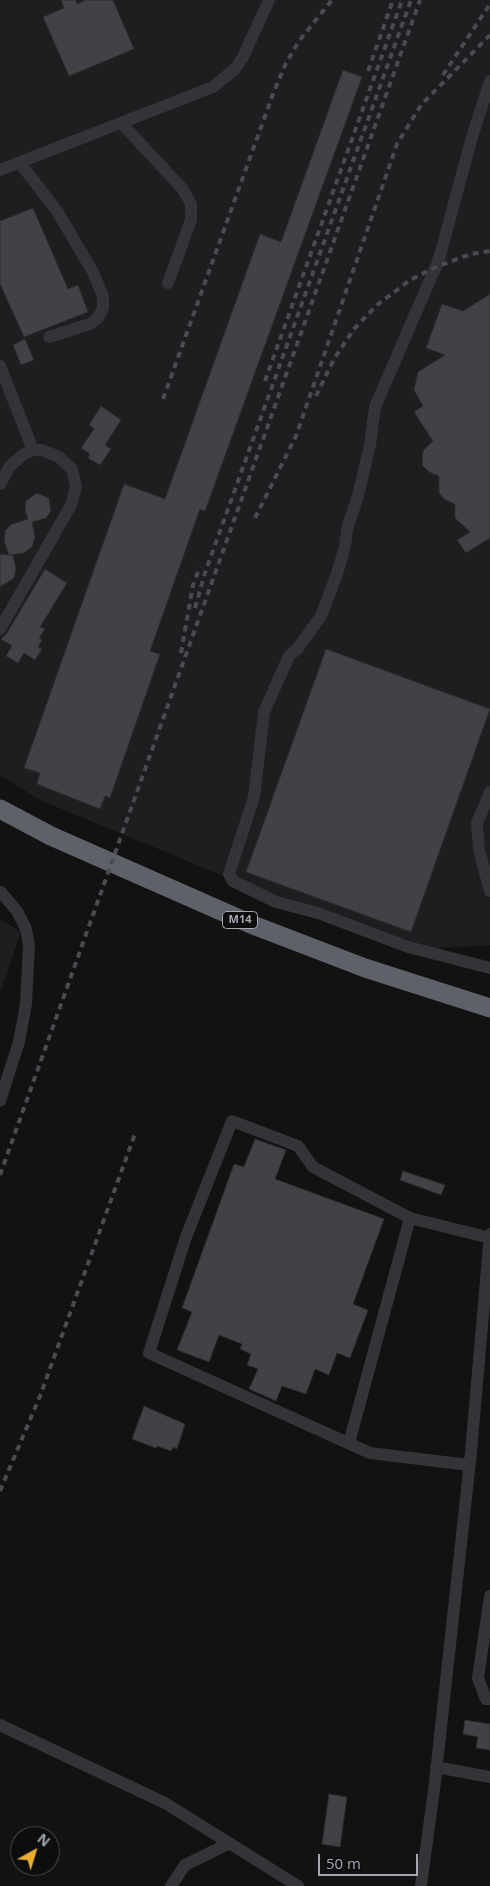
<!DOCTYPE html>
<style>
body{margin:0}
#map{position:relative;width:490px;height:1886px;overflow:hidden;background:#121213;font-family:"Open Sans",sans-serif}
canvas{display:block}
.north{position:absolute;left:10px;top:1826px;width:50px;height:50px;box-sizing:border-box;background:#0d0d0e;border:1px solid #494b50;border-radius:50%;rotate:39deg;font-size:14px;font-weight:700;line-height:20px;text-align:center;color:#a3a8b3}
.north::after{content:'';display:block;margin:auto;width:18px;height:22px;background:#edae30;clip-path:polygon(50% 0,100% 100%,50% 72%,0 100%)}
.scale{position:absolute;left:318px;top:1854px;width:100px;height:22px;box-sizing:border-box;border:2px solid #a3a8b3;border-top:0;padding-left:6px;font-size:15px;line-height:18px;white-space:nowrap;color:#a3a8b3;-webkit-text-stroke:4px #0d0d0e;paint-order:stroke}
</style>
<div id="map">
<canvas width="490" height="1886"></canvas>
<div class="north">N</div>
<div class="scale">50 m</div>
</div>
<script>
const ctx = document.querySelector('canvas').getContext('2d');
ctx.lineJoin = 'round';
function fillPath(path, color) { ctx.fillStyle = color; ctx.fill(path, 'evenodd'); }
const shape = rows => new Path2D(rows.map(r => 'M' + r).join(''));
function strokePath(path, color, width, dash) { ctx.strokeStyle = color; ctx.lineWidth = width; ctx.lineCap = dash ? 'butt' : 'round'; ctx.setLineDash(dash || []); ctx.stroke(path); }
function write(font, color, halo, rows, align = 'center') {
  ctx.font = font + ' "Open Sans",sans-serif'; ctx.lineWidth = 5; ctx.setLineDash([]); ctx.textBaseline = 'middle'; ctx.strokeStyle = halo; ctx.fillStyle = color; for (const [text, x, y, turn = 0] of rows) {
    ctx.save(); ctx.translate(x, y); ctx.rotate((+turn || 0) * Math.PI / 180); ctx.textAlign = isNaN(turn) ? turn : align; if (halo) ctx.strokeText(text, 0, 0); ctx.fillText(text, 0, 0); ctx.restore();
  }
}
const built = shape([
 [0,0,490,0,490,945,402,950,40,800,0,775],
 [0,919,21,932,0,992]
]);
const building = shape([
 [61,0,76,0,77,4,86,0,113,0,134,49,69,76,43,17,64,8,61,0],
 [343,70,362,77,205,511,200,509,150,651,160,654,110,798,105,796,100,809,37,784,40,773,24,768,124,484,165,499,260,234,281,242,343,70],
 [33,208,68,289,78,285,88,312,24,337,0,284,0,221,33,208],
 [490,294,490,538,466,553,457,540,470,532,455,518,455,504,445,500,439,493,439,476,429,472,422,465,423,451,433,441,414,412,423,406,414,390,418,372,445,355,426,348,442,304,463,311,490,294],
 [25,339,34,360,21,365,13,345,25,339],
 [101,406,121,420,105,445,111,449,100,465,88,458,90,454,81,448,94,429,89,425,101,406],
 [37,493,49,498,51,511,46,518,32,522,35,537,32,547,24,553,9,555,4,541,5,531,12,524,28,519,25,510,26,501,37,493],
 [0,554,13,555,16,569,14,578,0,587,0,554],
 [45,569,67,583,40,627,45,629,39,638,42,640,38,647,42,649,35,660,24,653,18,663,6,656,12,646,1,639,7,633,45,569],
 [326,649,490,709,411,932,246,872,326,649],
 [255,1139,286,1150,275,1179,384,1219,353,1304,368,1310,350,1358,337,1353,329,1375,315,1369,306,1394,282,1386,276,1401,249,1389,258,1369,247,1365,251,1354,240,1349,242,1344,219,1335,209,1362,177,1350,192,1312,182,1308,234,1164,244,1167,255,1139],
 [403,1171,445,1185,441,1195,400,1180,403,1171],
 [144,1406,185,1424,177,1449,173,1447,171,1451,157,1446,156,1448,132,1439,144,1406],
 [465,1720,490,1724,490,1750,476,1748,478,1737,463,1734,465,1720],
 [329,1794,347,1797,340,1847,322,1844,329,1794]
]);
const minor = shape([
 [490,81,472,137,439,259,375,407,370,445,358,496,347,529,345,546,337,574,321,616,298,648,289,656,264,712,254,797,229,874,233,881,276,902,318,913,408,947,490,968],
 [121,123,182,188,191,204,191,220,168,283],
 [20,163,57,211,93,272,103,297,103,308,98,318,90,324,49,337],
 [0,170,213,87,235,69,243,57,269,0],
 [0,366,33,450],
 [0,484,10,466,24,454,33,450,42,450,59,457,72,469,76,487,71,505,0,629],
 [490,792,477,823,479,850,490,891],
 [0,1101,19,1042,26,1004,29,945,26,929,17,911,1,892],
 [349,1443,410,1218],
 [469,1465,370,1453,149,1353,186,1237,232,1121,298,1146,313,1167,410,1218,490,1238],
 [490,1596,478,1678,486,1699,490,1699],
 [0,1725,165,1803,298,1886],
 [436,1767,490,1777],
 [171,1886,185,1865,230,1843],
 [421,1886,435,1782,471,1452,490,1234]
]);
const highway = shape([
 [0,809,51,836,253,925,365,968,490,1008]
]);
const rail = shape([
 [368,71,393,0],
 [443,75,490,4],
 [265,381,402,0],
 [316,396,334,359,354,329,377,305,410,280,436,267,471,254,490,251],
 [163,399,273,94,286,63,299,41,332,0],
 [255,518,296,436,397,144,421,105,490,35],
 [195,608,205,573,411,0],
 [181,653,193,585,200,567],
 [0,1175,420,0],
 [0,1491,40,1396,136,1131]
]);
const shields = [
 [240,920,35]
];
const shieldNames = [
 ["M14",240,920]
];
fillPath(built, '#1e1e20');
fillPath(building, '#414246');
strokePath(building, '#2c2c2f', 1);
strokePath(minor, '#333338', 12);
strokePath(highway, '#5f6169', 19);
strokePath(rail, '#4a4b51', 4, [6, 5]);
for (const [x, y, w] of shields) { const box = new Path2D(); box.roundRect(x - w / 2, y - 8.5, w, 17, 4); ctx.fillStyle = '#0d0d0e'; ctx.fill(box); strokePath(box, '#a3a8b3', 1); }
write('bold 11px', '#a3a8b3', null, shieldNames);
</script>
